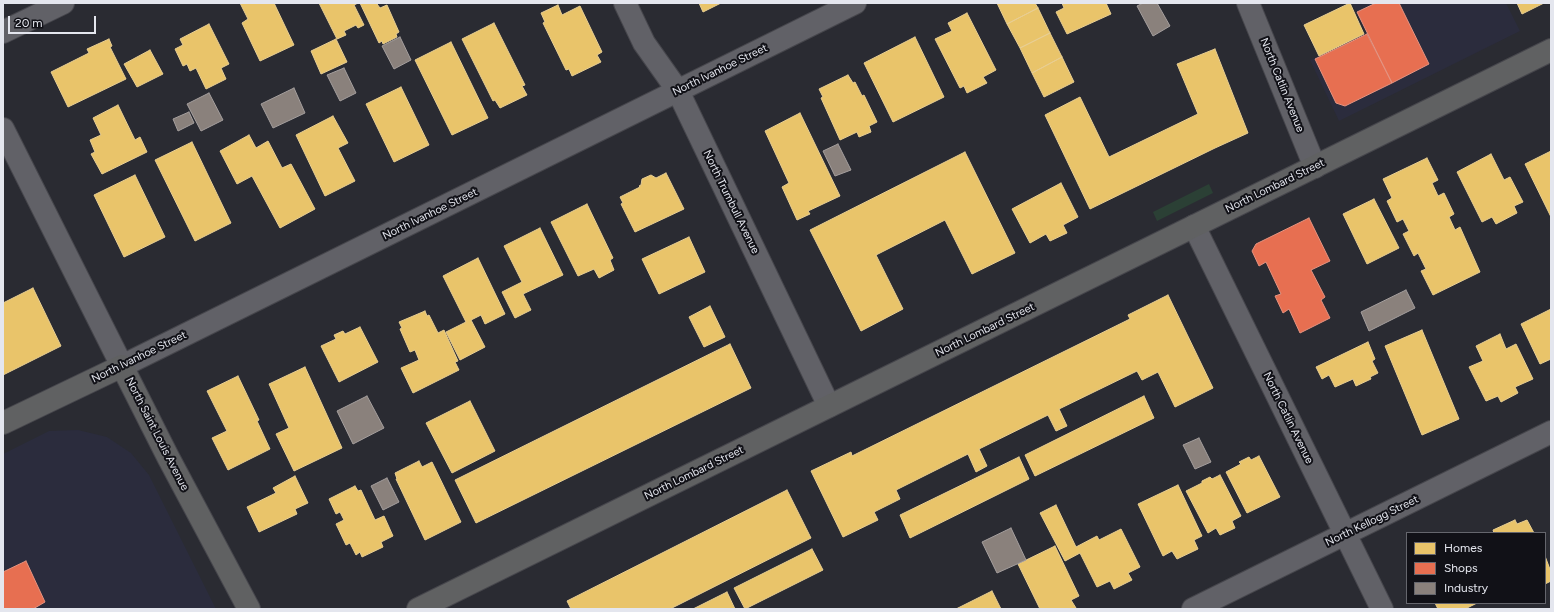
<!DOCTYPE html>
<style>
body{margin:0}
#map{position:relative;width:1554px;height:612px;overflow:hidden;background:#2a2b32;font-family:Figtree,sans-serif}
canvas{display:block}
.frame{position:absolute;inset:0;border:4px solid #e4e6ee;pointer-events:none}
.legend{position:absolute;left:1406px;top:532px;width:140px;height:72px;box-sizing:border-box;background:#111117;border:1px solid #65666d;margin:0;padding:5px 7px;list-style:none;font-size:12px;color:#e4e6ee}
.legend li{display:flex;align-items:center;gap:8px;height:20px}
.legend b{width:20px;border:1px solid #65666d}
.scale{position:absolute;left:8px;top:16px;width:88px;height:18px;box-sizing:border-box;border:2px solid #e4e6ee;border-top:0;padding-left:5px;font-size:12px;line-height:14px;white-space:nowrap;color:#e4e6ee;-webkit-text-stroke:3px #111117;paint-order:stroke}
</style>
<div id="map">
<canvas width="1554" height="612"></canvas>
<div class="frame"></div>
<ul class="legend">
<li><b style="height:11px;background:#e9c46a"></b>Homes</li>
<li><b style="height:11px;background:#e76f51"></b>Shops</li>
<li><b style="height:11px;background:#8a817c"></b>Industry</li>
</ul>
<div class="scale">20 m</div>
</div>
<script>
const ctx = document.querySelector('canvas').getContext('2d');
ctx.lineJoin = 'round';
function fillPath(path, color) { ctx.fillStyle = color; ctx.fill(path, 'evenodd'); }
const shape = rows => new Path2D(rows.map(r => 'M' + r).join(''));
function strokePath(path, color, width, dash) { ctx.strokeStyle = color; ctx.lineWidth = width; ctx.lineCap = dash ? 'butt' : 'round'; ctx.setLineDash(dash || []); ctx.stroke(path); }
function write(font, color, halo, rows, align = 'center') {
  ctx.font = font + ' Figtree,sans-serif'; ctx.lineWidth = 4; ctx.setLineDash([]); ctx.textBaseline = 'middle'; ctx.strokeStyle = halo; ctx.fillStyle = color; for (const [text, x, y, turn = 0] of rows) {
    ctx.save(); ctx.translate(x, y); ctx.rotate((+turn || 0) * Math.PI / 180); ctx.textAlign = isNaN(turn) ? turn : align; if (halo) ctx.strokeText(text, 0, 0); ctx.fillText(text, 0, 0); ctx.restore();
  }
}
const built = shape([
 [1352,3,1506,3,1520,31,1339,121,1310,60,1366,33],
 [78,430,107,437,131,453,149,475,216,609,3,609,3,454,49,431]
]);
const green = shape([
 [1209,184,1213,193,1157,221,1153,212]
]);
const homes = shape([
 [240,3,274,3,294,45,260,61,242,23,248,19,240,3],
 [319,3,358,3,354,5,364,25,358,28,356,25,344,31,346,35,337,39,319,3],
 [360,3,379,3,377,4,380,8,387,5,399,32,396,34,397,37,383,44,382,41,379,43,360,3],
 [699,3,721,3,703,12,699,3],
 [997,3,1035,3,1038,8,1007,24,997,3],
 [1062,3,1106,3,1111,14,1067,34,1056,12,1064,8,1062,3],
 [1350,3,1364,34,1319,56,1304,25,1350,3],
 [1517,3,1544,3,1522,14,1517,3],
 [558,5,562,15,580,6,602,52,597,55,601,62,572,76,569,69,566,70,543,23,545,22,541,13,558,5],
 [1038,8,1050,33,1020,48,1007,24,1038,8],
 [967,13,996,70,983,77,987,83,967,93,964,86,960,88,935,39,952,31,948,23,967,13],
 [494,23,525,85,522,86,527,95,500,108,495,100,493,101,462,39,494,23],
 [209,24,229,64,221,68,226,79,206,89,196,68,190,71,187,64,183,66,175,49,183,45,180,39,209,24],
 [1050,33,1062,57,1032,73,1020,48,1050,33],
 [915,37,944,97,893,122,864,63,915,37],
 [109,39,112,46,110,47,126,79,68,107,51,72,89,53,87,49,109,39],
 [336,39,347,62,321,74,311,51,336,39],
 [451,42,488,118,452,135,415,60,451,42],
 [1215,49,1248,133,1215,148,1090,209,1045,115,1080,97,1109,157,1198,114,1177,64,1215,49],
 [150,50,163,74,137,87,124,64,150,50],
 [1062,57,1074,82,1044,97,1032,73,1062,57],
 [848,75,853,83,855,82,862,96,864,95,877,122,869,126,871,132,859,137,857,132,840,140,821,98,823,97,819,89,848,75],
 [401,87,429,145,394,162,366,104,401,87],
 [118,105,135,140,140,137,147,152,102,174,91,154,95,152,90,140,101,135,93,118,118,105],
 [800,113,840,196,808,211,810,214,797,220,782,187,789,183,765,131,800,113],
 [333,116,348,143,338,148,355,181,325,196,296,135,333,116],
 [249,135,256,148,268,141,282,168,291,164,315,209,280,228,252,176,237,184,220,151,249,135],
 [192,142,231,223,195,241,155,160,192,142],
 [1551,151,1551,217,1525,164,1551,151],
 [965,152,1015,253,972,274,945,220,876,255,903,309,861,331,810,230,965,152],
 [1491,154,1504,180,1510,177,1523,202,1514,206,1517,213,1496,224,1492,217,1482,222,1457,172,1491,154],
 [1427,158,1438,180,1432,183,1438,196,1444,193,1454,214,1449,217,1455,230,1460,227,1480,272,1433,295,1421,271,1426,269,1418,253,1414,256,1403,234,1409,231,1403,219,1397,222,1387,201,1392,198,1383,179,1427,158],
 [666,173,684,209,635,232,621,204,623,203,620,197,640,187,639,186,641,185,642,179,651,175,656,178,666,173],
 [135,175,165,237,124,257,94,195,135,175],
 [1061,183,1078,217,1063,225,1067,233,1050,241,1046,234,1030,243,1012,209,1061,183],
 [1374,199,1399,248,1367,264,1343,214,1374,199],
 [587,204,613,258,610,260,614,270,599,278,594,269,578,276,551,222,587,204],
 [540,228,563,275,523,294,531,310,515,318,502,292,522,282,504,246,540,228],
 [689,237,705,272,659,294,642,259,689,237],
 [478,258,505,314,485,324,481,315,471,320,485,347,460,360,446,332,466,322,443,276,478,258],
 [33,288,61,346,3,375,3,303,33,288],
 [1168,295,1213,388,1175,407,1158,372,1142,380,1137,371,1059,409,1067,426,1056,431,1048,415,979,449,987,466,976,472,968,454,896,490,900,499,874,512,878,520,843,537,811,471,851,452,852,456,1130,319,1128,315,1168,295],
 [710,306,725,337,704,347,689,317,710,306],
 [1551,309,1551,359,1540,364,1521,324,1551,309],
 [425,311,427,316,429,315,438,333,444,330,458,361,455,362,459,370,413,393,401,368,419,360,415,350,410,352,400,329,402,328,399,322,425,311],
 [360,327,378,362,339,382,321,346,336,339,334,335,343,331,345,334,360,327],
 [1422,330,1459,419,1422,435,1385,346,1422,330],
 [1500,334,1506,349,1516,344,1533,379,1515,387,1518,393,1501,402,1498,396,1486,401,1469,367,1483,361,1476,346,1500,334],
 [1368,342,1375,359,1372,361,1378,373,1370,377,1371,379,1356,386,1353,379,1335,387,1329,375,1322,379,1316,367,1368,342],
 [730,344,751,388,476,523,455,480,730,344],
 [305,367,342,448,294,471,276,434,289,428,269,384,305,367],
 [238,376,259,420,257,421,270,449,228,470,212,438,227,431,207,391,238,376],
 [1144,396,1154,418,1035,476,1025,455,1144,396],
 [470,401,495,451,452,473,426,423,470,401],
 [1259,456,1280,497,1247,513,1226,472,1241,464,1239,462,1249,457,1251,460,1259,456],
 [1019,457,1029,479,910,538,900,515,1019,457],
 [419,461,422,467,432,462,461,522,425,540,396,479,397,479,395,473,419,461],
 [1220,475,1241,516,1232,521,1235,528,1220,535,1216,528,1208,533,1186,491,1202,483,1202,481,1210,477,1212,479,1220,475],
 [295,476,308,503,295,509,297,514,259,532,247,507,276,493,273,488,295,476],
 [1178,485,1202,536,1194,540,1198,549,1177,559,1172,551,1163,556,1138,504,1178,485],
 [355,486,358,491,361,490,375,520,384,516,393,536,381,542,383,547,362,557,360,552,356,555,350,543,346,545,336,524,344,520,340,512,336,514,329,499,355,486],
 [787,490,811,538,670,609,571,609,567,601,787,490],
 [1056,505,1076,547,1097,536,1099,540,1121,529,1140,567,1128,573,1132,580,1114,589,1110,581,1097,587,1080,553,1065,561,1040,513,1056,505],
 [1515,520,1517,524,1527,520,1534,533,1494,533,1493,530,1515,520],
 [1055,546,1079,596,1071,600,1076,608,1074,609,1040,609,1018,564,1055,546],
 [812,549,823,570,745,609,734,588,812,549],
 [1545,556,1551,572,1551,581,1545,584,1545,556],
 [992,591,1001,609,956,609,992,591],
 [727,592,735,609,693,609,727,592],
 [1435,603,1477,603,1465,609,1438,609,1435,603]
]);
const shops = shape([
 [1376,3,1399,3,1429,64,1392,83,1357,12,1376,3],
 [1367,34,1392,83,1345,106,1336,103,1315,59,1367,34],
 [1309,218,1330,261,1311,270,1325,297,1321,300,1330,318,1300,333,1289,309,1283,313,1275,296,1281,294,1266,262,1259,266,1252,251,1256,244,1309,218],
 [26,561,45,602,33,609,3,609,3,572,26,561]
]);
const industry = shape([
 [1143,3,1157,3,1170,26,1153,36,1137,6,1143,3],
 [400,37,411,60,394,69,382,46,400,37],
 [344,68,356,93,340,101,327,75,344,68],
 [294,88,305,113,273,128,261,104,294,88],
 [209,93,223,120,201,131,187,104,209,93],
 [189,112,194,123,178,131,173,119,189,112],
 [838,144,851,170,835,176,823,151,838,144],
 [1406,290,1415,308,1369,331,1361,312,1406,290],
 [367,396,384,428,353,444,337,411,367,396],
 [1199,438,1211,462,1195,469,1183,445,1199,438],
 [387,478,399,502,383,510,371,486,387,478],
 [1011,528,1026,560,997,573,982,542,1011,528]
]);
const minor = shape([
 [625,3,644,43,678,91,829,406],
 [1248,3,1315,167],
 [3,32,63,3],
 [3,129,122,366,855,3],
 [1194,226,1382,609],
 [1193,609,1551,432]
]);
const secondary = shape([
 [3,423,122,366,168,457,249,609],
 [418,609,1551,50]
]);
const streetNames = [
 ["North Ivanhoe Street",720,70,-26],
 ["North Catlin Avenue",1282,85,68],
 ["North Lombard Street",1275,186,-26],
 ["North Trumbull Avenue",731,202,64],
 ["North Ivanhoe Street",430,214,-26],
 ["North Lombard Street",985,330,-26],
 ["North Ivanhoe Street",139,357,-26],
 ["North Catlin Avenue",1288,418,64],
 ["North Saint Louis Avenue",157,434,63],
 ["North Lombard Street",694,473,-26],
 ["North Kellogg Street",1372,521,-26]
];
fillPath(built, '#2b2c3d');
fillPath(green, '#2b4035');
fillPath(homes, '#e9c46a');
strokePath(homes, '#e8ce92', 1);
fillPath(shops, '#e76f51');
strokePath(shops, '#e69380', 1);
fillPath(industry, '#8a817c');
strokePath(industry, '#a59f9e', 1);
strokePath(minor, '#46464c', 24);
strokePath(secondary, '#46464c', 24);
strokePath(minor, '#616167', 22);
strokePath(secondary, '#606162', 22);
write('11px', '#e4e6ee', '#111117', streetNames);
</script>
